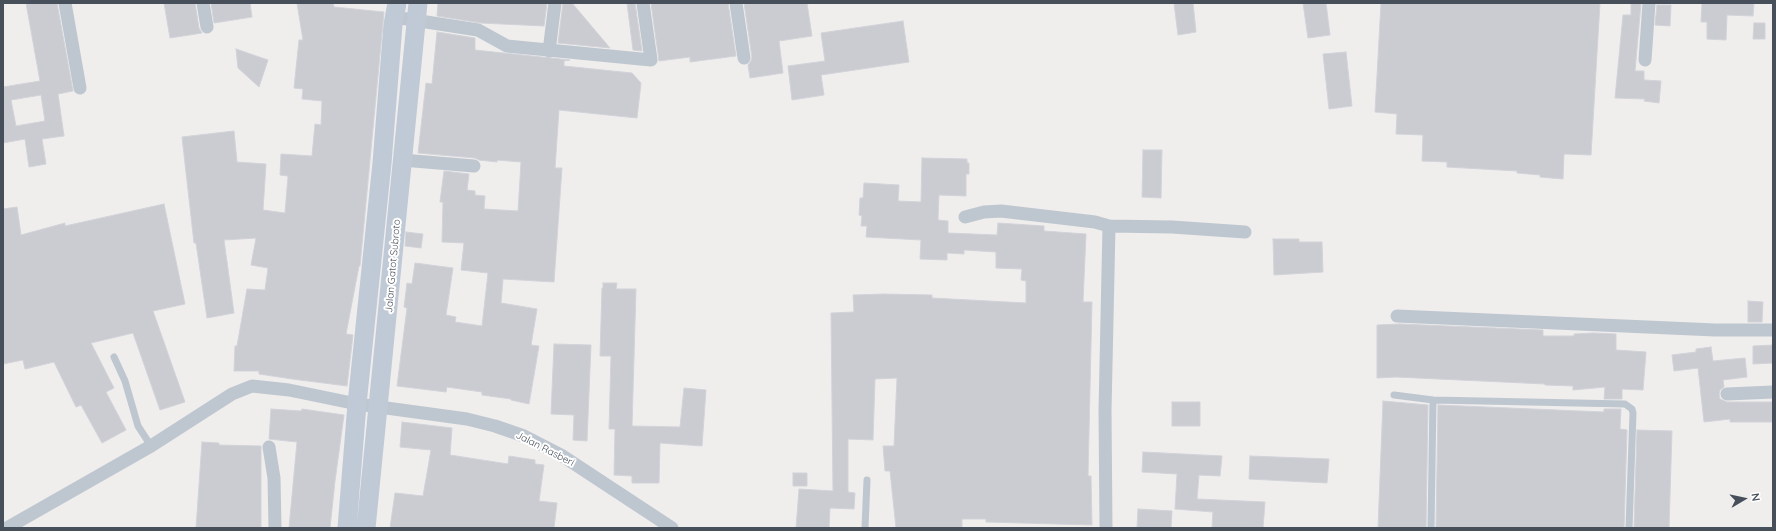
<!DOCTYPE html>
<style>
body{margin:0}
#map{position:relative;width:1776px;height:531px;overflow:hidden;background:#f0eded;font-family:Quicksand,sans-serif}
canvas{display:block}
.frame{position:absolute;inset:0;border:4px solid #464f5a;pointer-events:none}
.north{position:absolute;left:1724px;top:479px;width:40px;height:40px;-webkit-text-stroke:3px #fff;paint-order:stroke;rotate:81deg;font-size:11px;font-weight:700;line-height:16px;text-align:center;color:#464f5a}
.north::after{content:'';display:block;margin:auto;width:14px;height:18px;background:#464f5a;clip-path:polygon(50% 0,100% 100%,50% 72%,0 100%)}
</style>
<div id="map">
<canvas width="1776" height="531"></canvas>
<div class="frame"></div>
<div class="north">N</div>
</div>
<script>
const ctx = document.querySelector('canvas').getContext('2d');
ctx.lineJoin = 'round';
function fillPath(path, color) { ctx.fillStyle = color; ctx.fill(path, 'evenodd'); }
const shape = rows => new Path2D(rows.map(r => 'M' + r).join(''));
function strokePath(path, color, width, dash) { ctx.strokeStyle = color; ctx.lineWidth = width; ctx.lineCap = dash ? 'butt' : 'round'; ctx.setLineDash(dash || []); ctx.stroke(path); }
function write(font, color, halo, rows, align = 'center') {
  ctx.font = font + ' Quicksand,sans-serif'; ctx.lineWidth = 4; ctx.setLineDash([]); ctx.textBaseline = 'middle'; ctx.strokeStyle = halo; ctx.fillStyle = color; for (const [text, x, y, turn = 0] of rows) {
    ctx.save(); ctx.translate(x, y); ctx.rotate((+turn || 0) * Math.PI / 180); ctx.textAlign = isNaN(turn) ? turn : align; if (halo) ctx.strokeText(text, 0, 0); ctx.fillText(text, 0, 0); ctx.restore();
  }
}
const building = shape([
 [26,3,57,3,73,91,58,94,64,136,42,139,46,164,29,167,25,139,3,143,3,87,40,81,26,3],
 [41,95,45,121,16,126,11,100,41,95],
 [164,3,195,3,199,28,202,33,170,38,164,3],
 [211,3,250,3,252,17,214,23,211,3],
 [297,3,333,3,334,7,384,12,360,266,359,266,346,334,353,335,347,386,292,379,259,374,259,371,234,371,235,346,237,346,247,289,265,290,268,268,251,265,256,238,224,240,234,313,207,318,196,243,194,243,182,137,234,131,237,162,266,164,263,210,285,213,288,176,280,175,281,154,312,156,315,124,321,125,322,101,302,99,303,89,294,88,299,40,303,40,297,3],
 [438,3,547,3,544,26,481,23,437,16,438,3],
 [563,3,572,3,610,48,558,43,563,3],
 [627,3,635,3,642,51,633,50,627,3],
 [651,3,728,3,736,56,690,62,690,57,659,61,651,3],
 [744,3,807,3,812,36,779,41,783,73,750,78,748,65,751,61,752,57,744,3],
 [1174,3,1193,3,1196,32,1178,35,1174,3],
 [1303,3,1326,3,1330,35,1308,38,1303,3],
 [1381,3,1600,3,1591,155,1564,154,1563,179,1540,177,1540,175,1517,173,1517,171,1447,167,1447,162,1422,161,1423,135,1396,134,1397,114,1375,112,1381,3],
 [1631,3,1641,3,1635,71,1644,71,1644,80,1661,81,1659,103,1644,101,1645,99,1615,98,1623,15,1631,15,1631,3],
 [1702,3,1754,3,1753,16,1727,15,1726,40,1707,39,1707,22,1701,22,1702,3],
 [1657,5,1671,5,1670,26,1655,25,1657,5],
 [903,21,909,62,821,75,824,95,792,100,788,66,825,61,821,33,903,21],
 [1754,23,1765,23,1765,39,1753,39,1754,23],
 [437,32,475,38,475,50,570,60,564,61,564,66,632,73,641,83,637,118,559,110,555,168,562,168,554,282,503,279,501,303,537,309,531,345,539,346,529,404,511,400,511,399,482,395,482,392,447,387,446,392,397,386,407,308,404,307,407,283,412,284,415,263,453,268,446,315,456,317,455,322,482,326,488,273,461,270,464,243,442,242,443,202,440,202,444,171,469,174,467,190,475,191,475,195,485,196,484,209,518,211,521,162,497,160,497,162,479,160,475,158,418,153,426,83,432,84,437,32],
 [236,49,268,60,259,87,238,68,236,49],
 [1346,52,1352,106,1329,109,1323,54,1346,52],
 [1143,150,1162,150,1161,198,1142,197,1143,150],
 [922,158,967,159,967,163,969,163,969,174,966,174,966,196,939,195,938,220,948,221,948,233,997,235,998,223,1044,226,1044,231,1086,234,1083,302,1092,302,1088,476,1091,476,1092,525,986,522,986,519,962,519,962,528,896,528,890,471,885,471,883,446,894,446,897,378,875,379,873,440,848,439,848,492,855,493,854,509,830,508,829,528,796,528,799,489,833,491,831,313,854,312,853,295,883,294,932,295,932,298,1026,303,1026,281,1021,280,1022,269,996,268,996,252,964,250,964,254,947,253,947,260,920,259,921,240,866,237,867,226,861,226,862,216,859,215,860,198,863,198,864,183,899,185,898,201,921,202,922,158],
 [164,204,185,304,153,311,185,402,160,410,133,333,91,343,114,388,106,392,126,430,102,443,81,405,76,407,54,362,25,369,23,360,3,364,3,209,17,207,21,235,65,223,65,226,164,204],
 [406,232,423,234,421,248,405,246,406,232],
 [1273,239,1299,239,1299,242,1322,242,1323,272,1274,275,1273,239],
 [603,283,617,283,616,289,636,289,632,426,680,427,684,388,706,390,702,446,660,443,659,483,632,483,632,476,614,475,615,429,609,429,611,356,600,356,602,288,603,288,603,283],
 [1748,301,1763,302,1762,322,1748,322,1748,301],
 [1400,324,1543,330,1543,336,1574,336,1574,334,1593,333,1616,334,1616,350,1646,352,1643,390,1622,389,1622,399,1604,399,1605,387,1573,390,1573,386,1545,385,1545,384,1396,377,1377,378,1377,325,1400,324],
 [554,344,591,345,587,441,573,440,574,415,551,414,554,344],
 [1773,345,1773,363,1753,364,1753,346,1773,345],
 [1711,347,1713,361,1745,358,1747,377,1723,380,1724,387,1720,390,1719,394,1720,399,1727,402,1772,402,1772,422,1730,422,1730,419,1704,422,1698,368,1674,371,1672,355,1696,352,1696,349,1711,347],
 [1383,401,1428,405,1426,528,1378,528,1383,401],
 [1172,402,1200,402,1200,426,1172,426,1172,402],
 [1438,405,1604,412,1604,409,1621,409,1620,429,1627,430,1624,528,1436,528,1438,405],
 [271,409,301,411,302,409,344,415,335,481,330,528,289,528,297,442,269,439,271,409],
 [402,422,452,428,450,455,508,464,509,456,535,460,535,464,544,465,539,501,557,503,554,528,390,528,395,493,423,496,431,450,400,447,402,422],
 [1637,430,1672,431,1669,528,1634,528,1637,430],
 [202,442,219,443,219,445,261,446,261,528,196,528,202,442],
 [1143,452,1222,456,1220,476,1199,475,1197,499,1265,502,1263,528,1212,528,1213,512,1175,509,1177,474,1142,472,1143,452],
 [1250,456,1329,459,1327,483,1249,479,1250,456],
 [793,473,807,473,807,486,793,486,793,473],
 [1138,509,1172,511,1171,528,1137,528,1138,509]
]);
const service = shape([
 [114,357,125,381,138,426,151,446],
 [1394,395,1433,400,1625,404,1632,409,1633,413,1629,528],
 [865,528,867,480],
 [1431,528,1433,400]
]);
const minor = shape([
 [65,3,80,88],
 [203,3,207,27],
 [736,3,744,58],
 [394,17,478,30,507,46,651,60,643,3],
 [549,51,555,3],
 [1645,60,1649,3],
 [402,160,474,166],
 [965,217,984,212,1001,211,1095,222,1109,226,1105,411,1106,528],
 [1109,226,1172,227,1245,232],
 [1397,316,1715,330,1773,330],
 [1727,394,1773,392],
 [269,447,274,478,275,528],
 [7,528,151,446,232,394,252,386,289,390,357,404,467,419,495,426,524,436,561,455,672,528]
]);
const secondary = shape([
 [347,528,357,404,382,163,393,25,397,3],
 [366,528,418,3]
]);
const streetNames = [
 ["Jalan Gatot Subroto",393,266,-85],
 ["Jalan Rasberi",545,449,27]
];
fillPath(building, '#caccd2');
strokePath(building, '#d1d3d9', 1);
strokePath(service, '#bec7cf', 7);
strokePath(minor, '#bec7cf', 13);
strokePath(secondary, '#c0c9d6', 19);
write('10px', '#464f5a', '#fff', streetNames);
</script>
